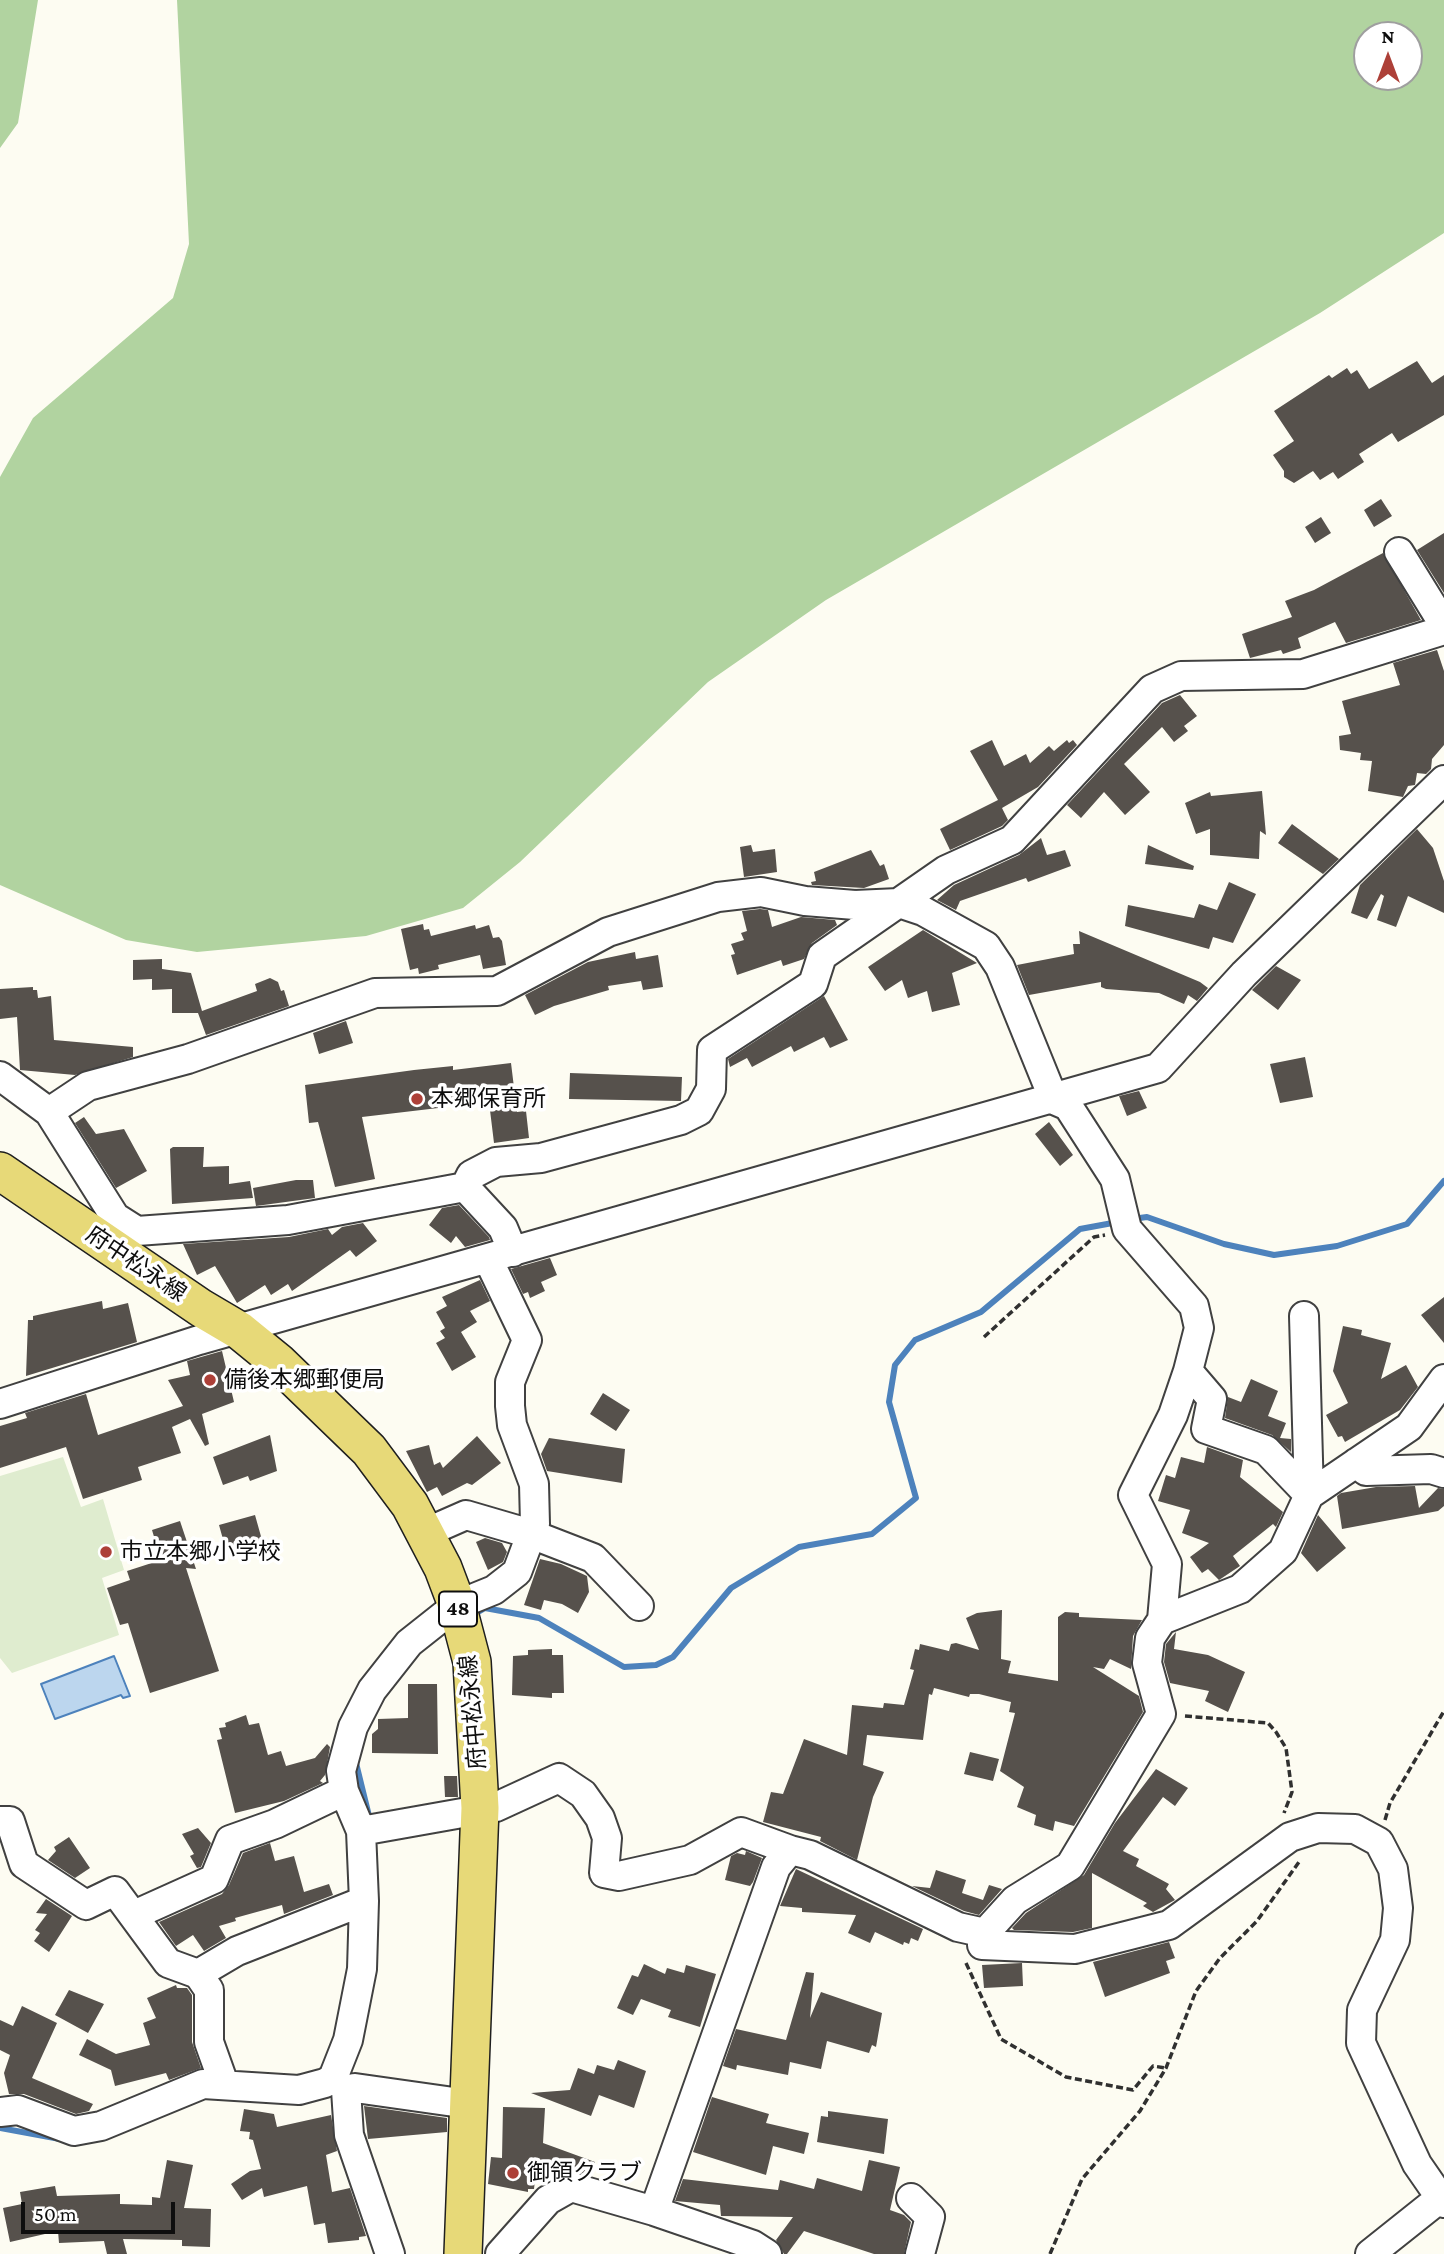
<!DOCTYPE html>
<meta charset="utf-8">
<style>
body{margin:0}
#map{position:relative;width:1444px;height:2254px;overflow:hidden;background:#fdfcf2;font-family:"Crimson Pro",serif}
canvas{display:block}
.north{position:absolute;left:1353px;top:21px;width:70px;height:70px;box-sizing:border-box;background:#fff;border:2px solid #9f9f9f;border-radius:50%;rotate:0deg;font-size:19px;font-weight:700;line-height:28px;text-align:center;color:#0e0e0e}
.north::after{content:'';display:block;margin:auto;width:24px;height:32px;background:#ad4038;clip-path:polygon(50% 0,100% 100%,50% 72%,0 100%)}
.scale{position:absolute;left:21px;top:2202px;width:154px;height:32px;box-sizing:border-box;border:4px solid #0e0e0e;border-top:0;padding-left:9px;font-size:21px;line-height:24px;white-space:nowrap;color:#0e0e0e;-webkit-text-stroke:5px #fff;paint-order:stroke}
</style>
<div id="map">
<canvas width="1444" height="2254"></canvas>
<div class="north">N</div>
<div class="scale">50 m</div>
</div>
<script>
const ctx = document.querySelector('canvas').getContext('2d');
ctx.lineJoin = 'round';
function fillPath(path, color) { ctx.fillStyle = color; ctx.fill(path, 'evenodd'); }
const shape = rows => new Path2D(rows.map(r => 'M' + r).join(''));
function strokePath(path, color, width, dash) { ctx.strokeStyle = color; ctx.lineWidth = width; ctx.lineCap = dash ? 'butt' : 'round'; ctx.setLineDash(dash || []); ctx.stroke(path); }
function write(font, color, halo, rows, align = 'center') {
  ctx.font = font + ' "Crimson Pro","Noto Sans JP",serif'; ctx.lineWidth = 7; ctx.setLineDash([]); ctx.textBaseline = 'middle'; ctx.strokeStyle = halo; ctx.fillStyle = color; for (const [text, x, y, turn = 0] of rows) {
    ctx.save(); ctx.translate(x, y); ctx.rotate((+turn || 0) * Math.PI / 180); ctx.textAlign = isNaN(turn) ? turn : align; if (halo) ctx.strokeText(text, 0, 0); ctx.fillText(text, 0, 0); ctx.restore();
  }
}
const forest = shape([
 [0,0,38,0,18,123,0,148],
 [177,0,1444,0,1444,233,1320,313,826,600,708,682,520,862,463,908,366,936,197,952,126,940,0,885,0,477,33,418,173,298,189,244],
 [1409,35,1409,77,1367,77,1367,35]
]);
const pitch = shape([
 [63,1457,81,1507,103,1499,124,1570,102,1578,119,1635,12,1673,0,1658,0,1476]
]);
const water = shape([
 [114,1656,130,1696,123,1698,121,1695,55,1719,41,1684,114,1656]
]);
const stream = shape([
 [1132,1219,1147,1217,1224,1244,1274,1255,1337,1246,1407,1224,1444,1181],
 [473,1615,485,1608,539,1618,624,1667,656,1665,673,1657,731,1588,799,1547,872,1534,916,1498,889,1402,895,1365,915,1340,981,1312,1080,1229,1118,1222],
 [355,1759,370,1820],
 [0,2128,60,2139]
]);
const building = shape([
 [1417,361,1432,383,1444,375,1444,415,1398,442,1392,433,1359,454,1364,462,1338,479,1333,472,1320,480,1313,471,1294,483,1284,477,1284,471,1273,455,1294,441,1274,411,1329,375,1332,378,1347,368,1351,374,1357,370,1369,389],
 [1381,499,1392,516,1374,527,1364,510],
 [1321,517,1331,533,1315,543,1305,527],
 [1444,533,1444,593,1417,550],
 [1383,553,1421,620,1346,643,1335,622,1298,638,1301,648,1283,654,1281,650,1250,658,1242,634,1292,617,1285,601,1314,590],
 [1437,650,1444,671,1444,745,1432,759,1431,769,1426,774,1417,773,1415,785,1408,786,1403,797,1368,791,1372,761,1360,760,1361,753,1340,750,1339,736,1351,734,1342,701,1400,685,1393,663],
 [1180,695,1197,716,1184,726,1188,731,1174,742,1162,727,1124,764,1150,792,1125,815,1104,792,1081,818,1067,805,1162,703],
 [992,740,1004,766,1026,754,1030,763,1049,746,1054,751,1067,740,1069,743,1073,740,1077,745,1038,787,1002,808,1008,820,1002,826,950,850,940,829,998,800,970,751],
 [1262,791,1266,835,1260,831,1259,859,1210,855,1210,829,1196,834,1185,803,1210,792,1211,796],
 [1292,824,1339,859,1323,874,1278,843],
 [1417,829,1433,848,1444,881,1444,913,1408,896,1396,927,1377,920,1384,896,1381,894,1367,919,1351,913,1360,885],
 [1041,838,1047,855,1065,850,1071,866,1028,882,1026,878,960,901,956,910,937,900,954,885,1019,855],
 [751,845,753,852,775,849,777,872,744,877,740,847],
 [1148,845,1194,866,1193,870,1145,864],
 [871,850,880,866,884,864,889,879,864,888,812,885,811,882,816,881,814,872],
 [1229,882,1256,894,1233,943,1213,937,1209,949,1125,926,1128,905,1194,918,1199,904,1217,910],
 [760,909,768,910,772,927,801,917,835,920,837,925,812,943,804,959,783,966,781,960,737,975,731,955,735,954,731,944,744,940,741,933,747,931,742,911],
 [423,924,424,930,429,929,431,936,475,925,476,929,489,925,493,938,499,937,502,941,506,965,483,969,480,955,438,965,439,969,419,974,418,968,410,970,401,929],
 [923,930,977,963,952,973,960,1005,932,1012,927,991,908,998,902,980,885,991,868,967],
 [1079,931,1200,982,1208,988,1197,1001,1188,995,1184,1004,1159,993,1106,989,1101,987,1101,982,1029,995,1017,965,1074,954,1073,944,1080,944],
 [635,952,636,959,658,955,663,987,643,990,641,981,608,986,609,990,554,1006,535,1015,525,995,588,962],
 [162,959,162,969,191,973,202,1011,257,991,255,984,270,978,278,982,281,991,284,990,289,1006,206,1035,198,1013,172,1013,172,989,152,990,152,979,133,980,133,960],
 [1276,966,1301,980,1278,1010,1252,990],
 [33,987,33,990,37,990,38,998,51,996,54,1040,133,1047,133,1057,75,1075,20,1070,17,1017,0,1019,0,989],
 [824,996,848,1040,830,1048,824,1037,794,1052,791,1046,752,1067,747,1058,730,1067,728,1059],
 [346,1021,353,1043,319,1054,313,1033],
 [1305,1057,1313,1097,1280,1103,1270,1064],
 [511,1063,517,1112,526,1111,529,1138,494,1143,489,1102,362,1117,375,1179,335,1187,318,1122,309,1123,305,1085,414,1070,453,1066,453,1070],
 [570,1073,682,1077,681,1101,569,1099],
 [1139,1091,1147,1108,1127,1116,1119,1096],
 [84,1117,96,1134,124,1129,147,1171,116,1188,75,1123],
 [1049,1122,1073,1155,1060,1166,1035,1134],
 [173,1147,204,1147,203,1167,229,1166,229,1184,250,1181,253,1198,172,1204,170,1149],
 [296,1180,313,1180,315,1198,256,1206,253,1188],
 [459,1205,489,1237,490,1240,465,1247,456,1236,451,1243,429,1225,442,1208],
 [363,1223,377,1241,356,1257,350,1250,292,1291,288,1284,271,1295,265,1285,237,1303,215,1266,197,1275,183,1244,289,1237,328,1229,332,1235,342,1227],
 [550,1258,557,1275,541,1282,545,1291,530,1298,528,1292,523,1294,511,1269],
 [480,1280,490,1301,470,1311,477,1322,461,1332,476,1357,452,1371,436,1343,445,1338,440,1331,445,1328,436,1312,447,1306,442,1297],
 [1444,1297,1444,1343,1421,1315],
 [102,1301,103,1309,128,1303,137,1342,26,1376,28,1320,33,1320,33,1316],
 [1343,1326,1362,1330,1361,1335,1391,1343,1381,1379,1406,1365,1418,1387,1400,1410,1345,1442,1342,1436,1338,1437,1326,1415,1348,1403,1333,1371],
 [222,1351,234,1402,202,1414,209,1444,205,1446,190,1419,172,1427,181,1453,138,1467,142,1480,83,1499,66,1447,0,1468,0,1426,27,1418,25,1413,86,1394,98,1435,148,1418,183,1406,168,1380,190,1375,187,1361],
 [1251,1379,1278,1391,1268,1416,1286,1423,1280,1438,1291,1439,1291,1452,1272,1435,1225,1418,1228,1397,1241,1402],
 [603,1393,630,1410,616,1431,590,1414],
 [270,1435,277,1471,250,1481,248,1476,223,1485,213,1457],
 [477,1436,501,1463,472,1485,467,1483,442,1496,437,1487,427,1492,406,1451,429,1445,434,1465,440,1462,443,1468],
 [549,1438,625,1449,622,1483,547,1471,541,1454],
 [1207,1447,1243,1460,1240,1477,1283,1512,1276,1527,1273,1524,1233,1556,1240,1566,1219,1580,1208,1569,1202,1573,1190,1557,1209,1543,1182,1533,1190,1510,1158,1501,1166,1475,1175,1478,1181,1457,1204,1463],
 [1415,1486,1419,1508,1438,1488,1444,1489,1444,1506,1438,1511,1342,1529,1337,1496,1341,1493,1376,1487],
 [255,1515,262,1540,226,1550,219,1525],
 [1318,1515,1346,1548,1317,1572,1301,1553],
 [180,1521,196,1569,186,1568,219,1671,150,1693,128,1623,120,1625,107,1588,130,1580,127,1571,161,1560,152,1530],
 [485,1538,502,1543,507,1552,503,1562,488,1570,476,1542],
 [540,1559,561,1564,587,1576,589,1592,578,1613,562,1604,544,1600,541,1610,524,1605],
 [1002,1610,1001,1659,1011,1661,1008,1673,1058,1681,1058,1617,1065,1612,1079,1613,1079,1617,1142,1620,1133,1636,1131,1669,1110,1659,1104,1669,1093,1667,1139,1696,1143,1712,1074,1826,1055,1821,1053,1831,1034,1825,1036,1815,1017,1807,1024,1787,1000,1771,1015,1713,1009,1712,1011,1702,979,1694,970,1694,969,1697,934,1688,932,1695,929,1694,923,1740,867,1735,863,1765,884,1772,873,1797,857,1860,820,1841,821,1837,763,1822,771,1792,783,1794,804,1739,847,1755,852,1705,883,1708,884,1703,904,1705,914,1670,910,1669,915,1649,919,1650,920,1644,949,1651,951,1644,956,1643,979,1650,966,1618,977,1613],
 [1176,1632,1174,1649,1208,1655,1245,1672,1228,1712,1205,1701,1209,1691,1170,1683,1164,1662,1166,1644],
 [552,1649,552,1655,563,1655,564,1693,552,1693,552,1698,512,1695,513,1656,528,1655,528,1650],
 [408,1684,437,1684,438,1754,372,1753,372,1734,378,1729,378,1719,408,1718],
 [246,1715,249,1725,259,1723,268,1755,281,1751,286,1766,315,1758,327,1744,330,1747,325,1775,320,1781,323,1783,284,1801,235,1813,217,1740,222,1739,219,1728,226,1727,225,1723],
 [970,1752,999,1759,993,1781,964,1774],
 [1156,1769,1188,1788,1175,1806,1163,1797,1123,1851,1139,1859,1136,1866,1169,1884,1166,1889,1175,1900,1153,1912,1143,1906,1147,1903,1092,1873,1092,1928,1073,1932,1014,1930,1012,1928,1026,1913,1084,1875,1115,1823],
 [444,1776,457,1776,458,1797,445,1797],
 [198,1828,211,1843,201,1867,197,1868,190,1856,194,1854,182,1834],
 [69,1837,90,1868,75,1878,48,1860,56,1851,54,1847],
 [270,1843,275,1861,294,1856,304,1892,329,1884,333,1895,284,1914,282,1905,235,1918,236,1921,219,1926,226,1938,204,1951,193,1935,176,1946,159,1922,222,1894,229,1885,243,1853],
 [746,1851,762,1858,753,1882,750,1886,725,1880,731,1856,737,1853,745,1855],
 [796,1869,923,1929,918,1941,911,1938,909,1944,904,1942,903,1945,875,1932,870,1943,848,1933,856,1915,802,1912,802,1908,780,1906],
 [936,1870,966,1880,962,1893,983,1900,989,1885,1002,1889,979,1915,964,1911,912,1886,930,1888],
 [46,1899,72,1916,49,1952,34,1941,40,1933,35,1930,47,1914,36,1913],
 [1169,1942,1175,1958,1166,1961,1170,1973,1105,1997,1093,1962],
 [1022,1963,1023,1986,984,1988,982,1965],
 [644,1964,665,1974,667,1968,684,1973,686,1965,716,1974,700,2027,668,2017,671,2010,641,1999,633,2015,617,2008,632,1975,638,1977],
 [806,1972,814,1973,810,2018,821,1992,882,2013,876,2047,872,2045,869,2053,827,2041,821,2069,790,2062,788,2075,737,2065,736,2070,723,2066,736,2029,786,2040],
 [176,1985,177,1988,187,1988,192,1995,192,2042,201,2068,169,2080,166,2073,115,2086,111,2070,79,2055,87,2039,116,2054,150,2045,143,2023,156,2018,147,1998],
 [69,1990,104,2004,88,2033,55,2015],
 [22,2006,57,2023,32,2078,93,2104,89,2111,76,2114,24,2094,9,2094,4,2073,10,2055,0,2050,0,2020,13,2026],
 [618,2060,646,2071,634,2108,599,2095,591,2116,531,2093,570,2090,578,2068,594,2074,597,2065,614,2070],
 [712,2097,769,2114,766,2123,809,2133,804,2154,773,2146,766,2175,693,2152],
 [364,2106,447,2118,447,2132,368,2139],
 [503,2107,545,2108,543,2143,595,2162,590,2175,537,2162,534,2189,528,2189,528,2192,488,2184,491,2157,502,2158],
 [244,2109,274,2114,277,2127,331,2115,337,2151,326,2155,332,2192,350,2188,366,2236,359,2237,359,2240,328,2243,325,2223,314,2225,307,2186,264,2197,262,2188,242,2200,231,2184,250,2171,261,2169,253,2140,249,2139,250,2132,240,2131],
 [828,2111,888,2119,884,2154,817,2142,821,2116,828,2117],
 [167,2160,193,2165,184,2208,211,2209,210,2247,182,2246,182,2240,123,2239,127,2254,107,2254,104,2241,59,2243,58,2231,10,2242,3,2208,22,2204,20,2192,55,2186,57,2196,120,2194,120,2204,152,2205,152,2197,160,2198],
 [869,2160,900,2167,890,2210,904,2215,911,2222,904,2254,874,2254,804,2231,787,2254,784,2254,776,2240,793,2217,721,2216,720,2205,675,2201,683,2179,778,2190,780,2180,814,2189,817,2178,862,2191]
]);
const path = shape([
 [984,1337,1094,1237,1105,1235],
 [1185,1716,1268,1723,1276,1732,1286,1748,1292,1792,1284,1813],
 [1385,1820,1390,1803,1444,1711],
 [966,1963,1001,2039,1066,2077,1133,2090,1153,2066,1166,2068],
 [1050,2254,1082,2179,1140,2111,1166,2068,1196,1991,1220,1958,1257,1921,1299,1862]
]);
const minor = shape([
 [1399,552,1444,625],
 [0,1076,49,1112,115,1217],
 [49,1112,88,1086,188,1059,375,993,497,991,608,932,718,897,761,892,805,901,855,905,899,903,923,911,986,946,1000,967,1054,1100,1068,1106,1115,1179,1127,1229,1194,1306,1199,1328,1188,1371,1173,1415,1133,1495,1167,1564,1162,1620],
 [97,1237,115,1217,137,1231,288,1220,465,1187],
 [513,1252,503,1228,465,1187,471,1175,496,1162,541,1158,681,1120,699,1111,711,1089,712,1050,813,984,822,956,946,870,1012,840,1152,689,1181,676,1303,674,1444,630],
 [1188,1371,1212,1399,1206,1429,1266,1450,1309,1495,1304,1316],
 [0,1404,199,1340,1158,1068,1244,974,1444,780],
 [1356,1463,1366,1471,1431,1469,1444,1473],
 [425,1533,466,1515,531,1534,593,1558,639,1606],
 [0,1821,10,1821,24,1864,86,1905,115,1891,168,1963,198,1974,209,1990,209,2042,224,2084],
 [361,1831,496,1807,559,1778,583,1794,600,1818,607,1838,604,1873,619,1876,690,1860,741,1832,790,1850],
 [134,1915,214,1879,230,1840,275,1824,344,1791],
 [985,1933,982,1945,1075,1949,1169,1925,1290,1837,1318,1828,1355,1829,1379,1842,1393,1869,1398,1908,1395,1940,1362,2010,1361,2043,1417,2164,1444,2203],
 [198,1974,237,1951,364,1901],
 [0,2112,18,2110,74,2131,101,2126,203,2084,299,2090,325,2083,333,2078,348,2040,362,1969,364,1901,361,1831,344,1791,341,1771,353,1727,372,1690,409,1643,457,1605,494,1590,517,1572,535,1524,534,1484,512,1425,510,1406,510,1382,527,1340,488,1259],
 [911,2198,930,2217,920,2254],
 [654,2211,776,1867,790,1850,810,1855,958,1927,985,1933,1015,1900,1070,1866,1161,1714,1147,1663,1150,1638,1162,1620,1240,1589,1283,1551,1309,1495,1409,1427,1444,1379],
 [390,2254,349,2135,346,2090,355,2088,468,2104],
 [500,2254,548,2200,571,2187,654,2211,753,2245,767,2254],
 [1370,2254,1444,2195]
]);
const major = shape([
 [0,1171,201,1308,240,1331,278,1362,369,1450,410,1505,443,1568,457,1605,472,1662,480,1808,463,2254]
]);
const markers = [
 [417,1099,7,"#ad4038"],
 [210,1380,7,"#ad4038"],
 [106,1552,7,"#ad4038"],
 [513,2173,7,"#ad4038"]
];
const shields = [
 [458,1609,38]
];
const shieldNames = [
 ["48",458,1609]
];
const poiNames = [
 ["本郷保育所",431,1099],
 ["備後本郷郵便局",224,1380],
 ["市立本郷小学校",120,1552],
 ["御領クラブ",527,2173]
];
const streetNames = [
 ["府中松永線",136,1264,34],
 ["府中松永線",473,1712,-95]
];
fillPath(forest, '#b1d3a0');
fillPath(pitch, '#dfeccf');
fillPath(water, '#bcd6ee');
strokePath(water, '#4d82bc', 2);
strokePath(stream, '#4d82bc', 6);
fillPath(building, '#56514c');
strokePath(minor, '#414141', 32);
strokePath(major, '#1f1f1f', 40);
strokePath(path, '#303030', 3.5, [7, 3.5]);
strokePath(minor, '#fff', 28);
strokePath(major, '#e7d978', 37);
for (const [x, y, r, color] of markers) { const dot = new Path2D(); dot.arc(x, y, r, 0, 2 * Math.PI); ctx.fillStyle = color; ctx.fill(dot); strokePath(dot, '#fff', 2.5); }
for (const [x, y, w] of shields) { const box = new Path2D(); box.roundRect(x - w / 2, y - 17.5, w, 35, 5); ctx.fillStyle = '#fff'; ctx.fill(box); strokePath(box, '#0e0e0e', 2); }
write('bold 21px', '#0e0e0e', null, shieldNames);
write('23px', '#0e0e0e', '#fff', poiNames, 'left');
write('23px', '#0e0e0e', '#fff', streetNames);
</script>
